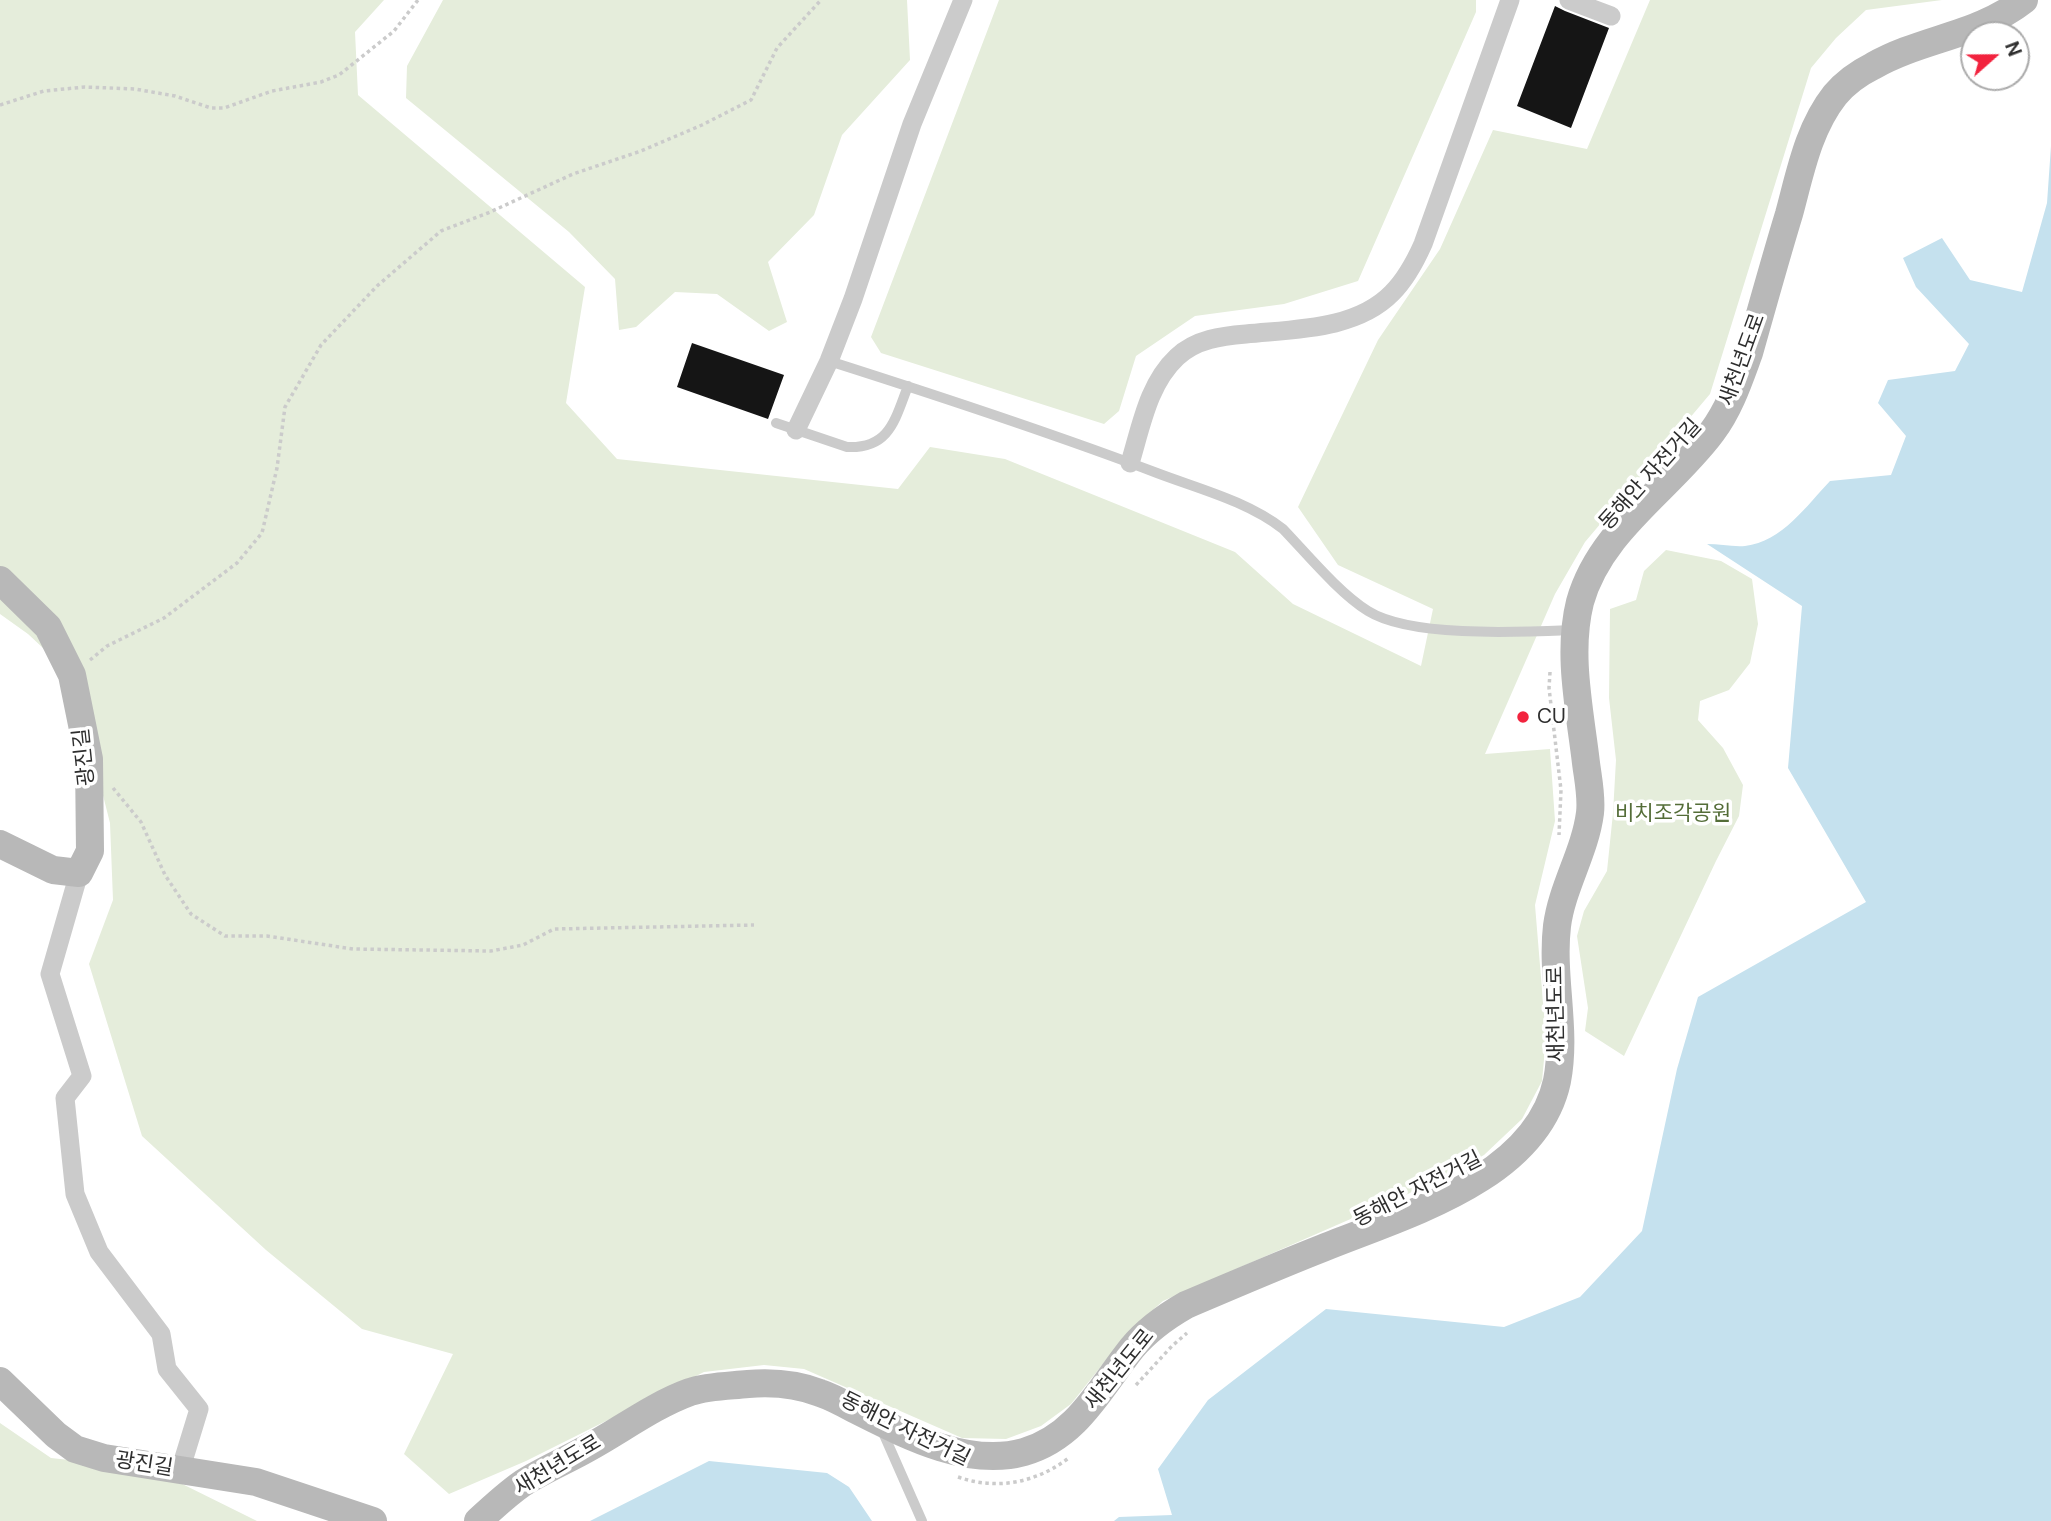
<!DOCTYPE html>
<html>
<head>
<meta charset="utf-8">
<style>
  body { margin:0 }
  #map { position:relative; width:2051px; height:1521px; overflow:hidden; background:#fff; font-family:"DM Sans",sans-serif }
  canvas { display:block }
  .north { position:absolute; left:1960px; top:21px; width:70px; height:70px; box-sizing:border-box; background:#fff; border:2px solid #ababab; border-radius:50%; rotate:69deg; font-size:19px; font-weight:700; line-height:28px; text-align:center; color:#2e2e2e }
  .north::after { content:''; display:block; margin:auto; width:24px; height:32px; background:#f2233e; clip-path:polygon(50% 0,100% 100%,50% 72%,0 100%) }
</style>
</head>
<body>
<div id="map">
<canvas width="2051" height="1521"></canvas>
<div class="north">N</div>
</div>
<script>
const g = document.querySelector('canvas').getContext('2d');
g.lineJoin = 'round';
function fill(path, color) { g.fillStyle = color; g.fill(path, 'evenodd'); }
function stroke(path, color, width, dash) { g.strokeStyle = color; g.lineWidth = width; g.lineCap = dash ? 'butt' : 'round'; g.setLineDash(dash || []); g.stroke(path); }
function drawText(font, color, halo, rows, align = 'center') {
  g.font = font + ' "DM Sans","Noto Sans KR",sans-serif'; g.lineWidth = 7; g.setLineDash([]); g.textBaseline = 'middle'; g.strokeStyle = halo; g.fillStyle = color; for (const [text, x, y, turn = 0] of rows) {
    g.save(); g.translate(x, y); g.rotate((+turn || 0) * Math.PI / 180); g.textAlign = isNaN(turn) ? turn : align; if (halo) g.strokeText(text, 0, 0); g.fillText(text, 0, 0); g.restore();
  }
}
const green = new Path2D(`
  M0,0h384l-29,32 3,63 227,192 -19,116 51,56 281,30 32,-42 75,12 230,93 58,52 128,62 12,-57 -95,-44 -40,-58 80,-167 62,-91 53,-119 94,19 63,-149h292l-76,10 -30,28 -25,30 -101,326 -125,148 -30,52 -70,160 65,-5 5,72 -20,84 11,133 -4,43 -20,38 -38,36 -51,28 -270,118 -33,29 -59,74 -30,22 -35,13 -44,-1 -158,-69 -40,-4 -60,7 -178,89 -77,33 -45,-40 49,-100 -91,-25 -96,-79 -124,-114 -53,-172 24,-64 -3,-77 -37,-147 -45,-42 -28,-20z
  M443,0h464l3,60 -68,75 -28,80 -46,47 19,60 -18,9 -52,-37 -42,-2 -39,35 -17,3 -4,-51 -46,-47 -163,-134 1,-32z
  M999,0h477v12l-118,269 -74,23 -89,12 -59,40 -17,55 -15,13 -223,-71 -10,-16z
  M1666,550l55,11 31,18 6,45 -8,39 -21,27 -29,11 -2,19 25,28 20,37 -4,31 -23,45 -92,195 -39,-25 3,-23 -11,-72 7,-25 23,-40 6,-58 3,-53 -7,-62 1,-89 26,-9 8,-29z
  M0,1423l51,35 101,11 105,52h-257z`);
const water = new Path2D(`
  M2051,146v1375h-937l5,-4 53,-2 -14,-46 50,-69 118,-91 178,18 76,-30 62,-66 35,-162 21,-72 168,-95 -78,-134 14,-162 -95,-62c12,0 26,3 38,2 37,-4 62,-41 85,-65l61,-6 15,-39 -28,-33 10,-23 67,-9 14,-27 -53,-57 -13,-29 39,-20 28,42 52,12 25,-89z
  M709,1461l118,12 22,14 23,34h-282z`);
const building = new Path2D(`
  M1555,6l10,5 44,17 -38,100 -54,-22z
  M692,343l92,32 -16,44 -91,-32z`);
const path = new Path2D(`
  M0,105l44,-14 41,-4 50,2 40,7 36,12h13l48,-17 49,-9 18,-7 55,-44 24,-31
  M90,660l17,-14 57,-28 73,-55 25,-30 15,-65 8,-61 36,-62 56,-59 64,-55 47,-18 85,-39 68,-23 61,-26 49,-25 26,-52 44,-48
  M1550,672l-1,16 12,102 -2,45
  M113,788l28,34 24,53 26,39 34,22h42l86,13 138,2 32,-6 31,-16 200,-4
  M1136,1385l36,-39 15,-13
  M958,1477c40,14 80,5 112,-20`);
const lane = new Path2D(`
  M829,361c110,35 220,71 328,112 42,16 90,28 126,56 24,25 56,64 85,82 43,27 155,21 207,19
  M776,423l71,24c43,2 48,-28 61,-61
  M881,1428l41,93`);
const street = new Path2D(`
  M1569,0l42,16
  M796,430l33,-69 24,-62 59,-175 51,-124
  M1130,463c11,-36 18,-79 47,-106 19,-18 45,-21 69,-23 48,-5 110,-4 146,-41 14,-14 23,-31 31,-49l87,-244
  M79,873l-29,101 32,102 -17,22 10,96 24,58 62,82 6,35 32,40 -19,62`);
const secondary = new Path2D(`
  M0,580l48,47 24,48 17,84 1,92 -11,22 -26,-3 -53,-26
  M0,1381l56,54 19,14 29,9 152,24 117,39
  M478,1521c14,-13 29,-27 45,-38 20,-13 44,-23 65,-35 33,-18 66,-43 102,-56 18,-6 38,-6 58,-8 24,-2 49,0 72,9 12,4 23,10 34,16 50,25 113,59 170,43 53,-15 76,-64 108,-104 15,-18 33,-31 54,-43 45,-19 91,-39 137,-57 81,-33 213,-69 234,-167 10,-51 -6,-104 0,-155 5,-39 28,-74 33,-113 2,-16 -2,-34 -4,-50 -6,-52 -19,-109 -6,-161 20,-72 90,-113 132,-170 18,-24 27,-52 37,-79 13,-46 26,-93 40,-139 11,-40 19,-85 46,-119 10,-12 24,-22 38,-29 49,-28 105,-30 151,-66`);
const markers = [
  [1523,717,7,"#f2233e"]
];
const streetNames = [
  ["새천년도로",1743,360,-70],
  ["동해안 자전거길",1651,475,-48],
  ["광진길",85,757,-96],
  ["새천년도로",1557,1014,-91],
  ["동해안 자전거길",1418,1190,-27],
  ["새천년도로",1120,1370,-51],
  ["동해안 자전거길",905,1430,26],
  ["광진길",144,1465,9],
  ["새천년도로",558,1466,-31]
];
const poiNames = [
  ["CU",1537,717]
];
const parkNames = [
  ["비치조각공원",1673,814]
];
fill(green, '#e5eddb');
fill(water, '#c5e1ee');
fill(building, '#151515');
stroke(path, '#cbcbcb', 3.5, [3.5, 3.5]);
stroke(lane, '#cbcbcb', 10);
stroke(street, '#cbcbcb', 19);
stroke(secondary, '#b8b8b8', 28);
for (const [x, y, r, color] of markers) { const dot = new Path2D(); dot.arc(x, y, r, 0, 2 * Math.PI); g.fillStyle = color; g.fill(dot); stroke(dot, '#fff', 2.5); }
drawText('21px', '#2e2e2e', '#fff', streetNames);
drawText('21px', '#2e2e2e', '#fff', poiNames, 'left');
drawText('21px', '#546d38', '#fff', parkNames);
</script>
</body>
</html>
